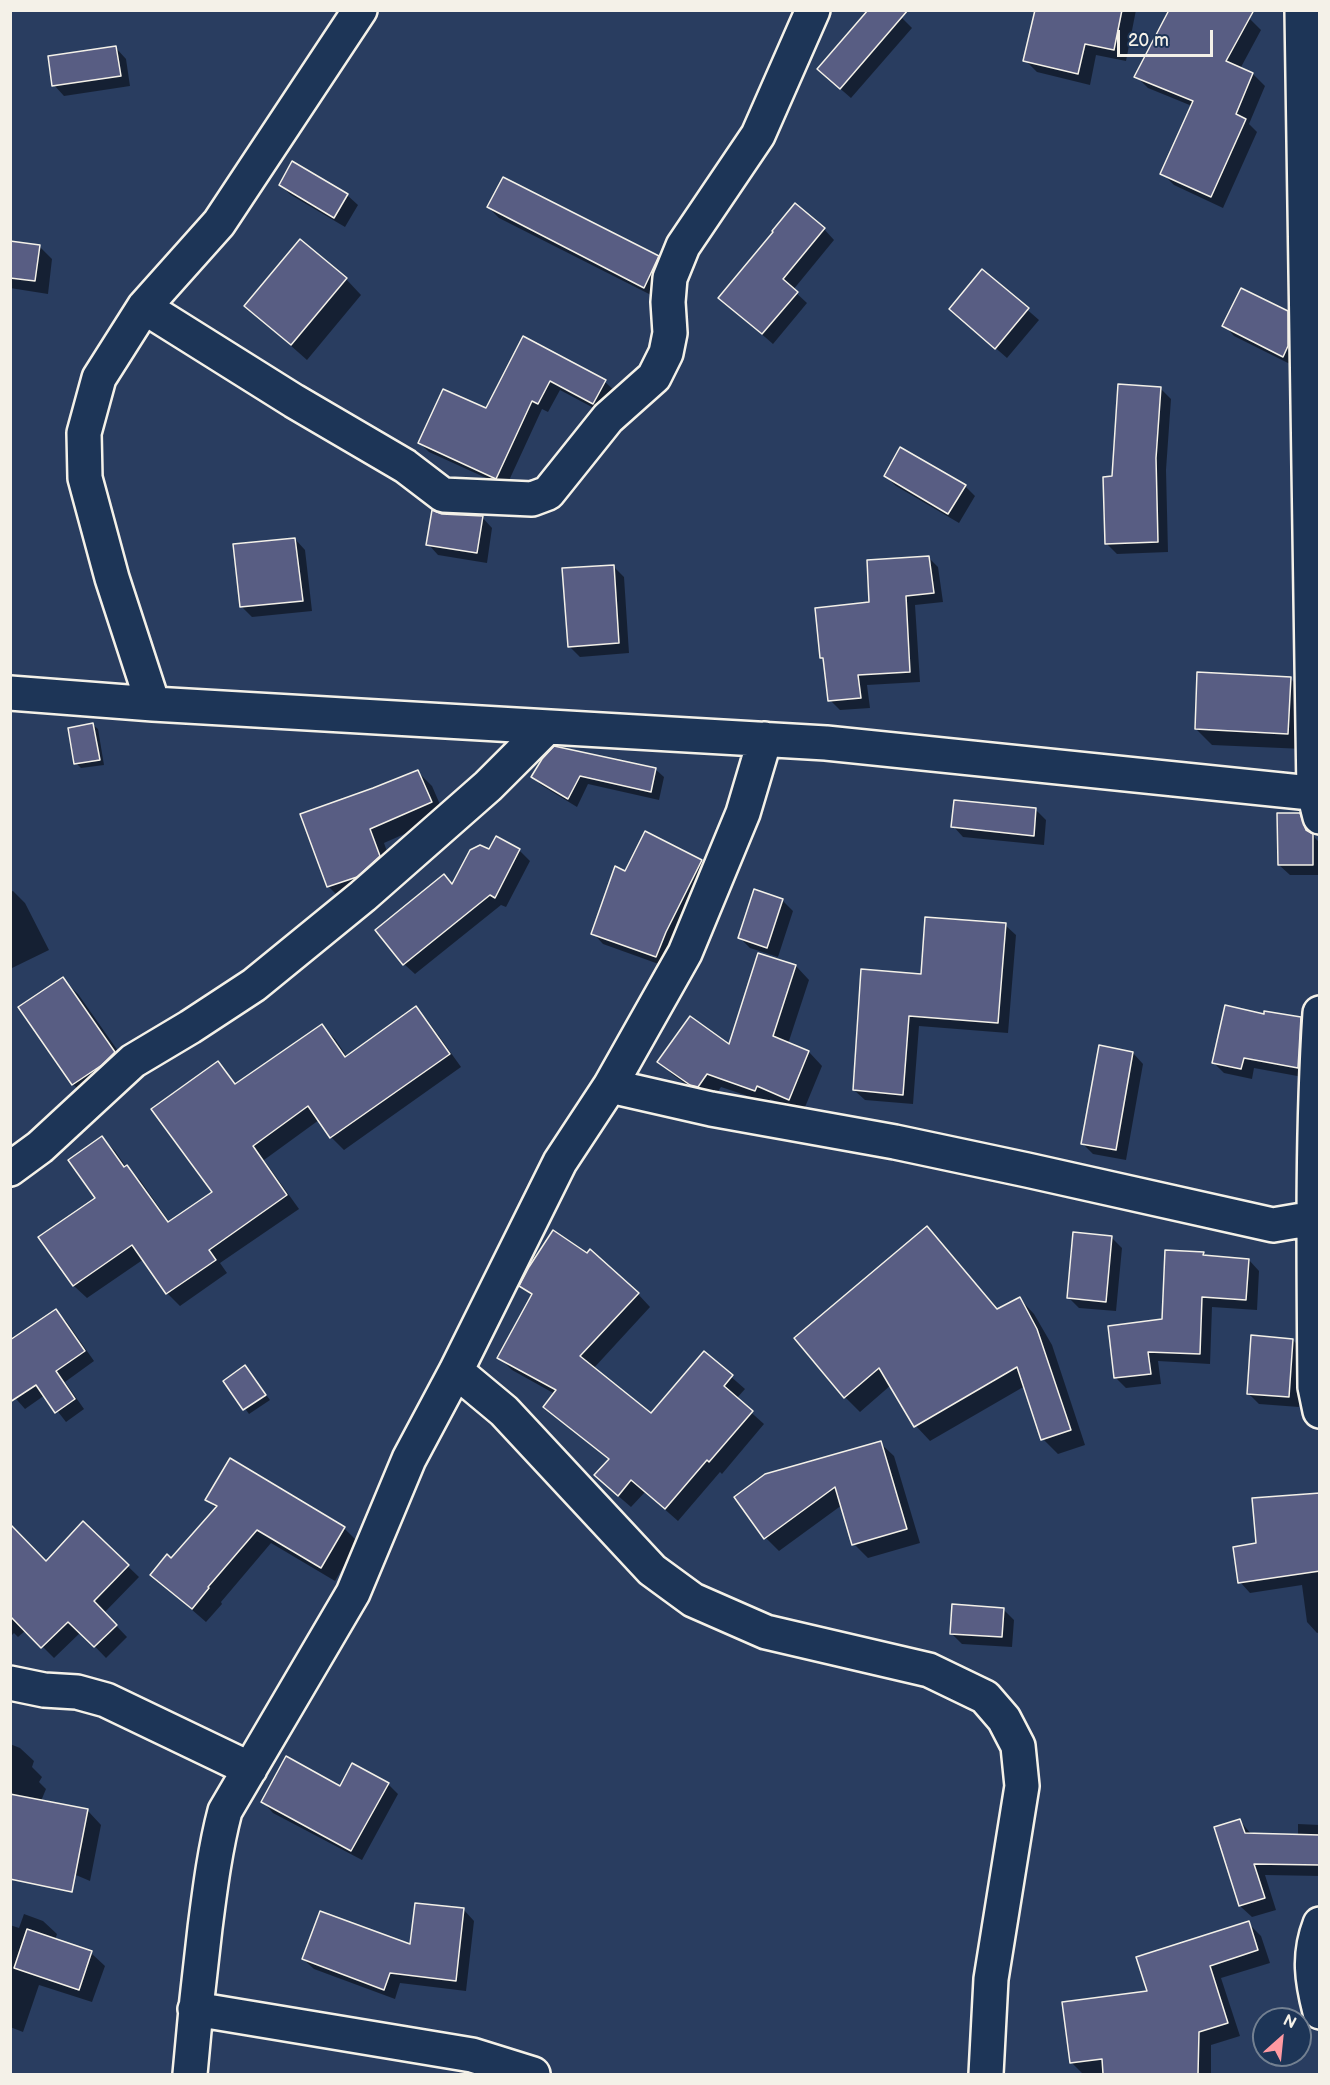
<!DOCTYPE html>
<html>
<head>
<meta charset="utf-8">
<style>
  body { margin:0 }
  #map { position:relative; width:1330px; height:2085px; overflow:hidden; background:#293d60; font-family:"Balsamiq Sans",sans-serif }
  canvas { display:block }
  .frame { position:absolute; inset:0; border:12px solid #f4f1e8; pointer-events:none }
  .north { position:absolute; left:1252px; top:2007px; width:60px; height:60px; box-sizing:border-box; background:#1d3557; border:2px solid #738091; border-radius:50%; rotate:27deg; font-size:16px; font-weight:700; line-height:24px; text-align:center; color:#f4f1e8 }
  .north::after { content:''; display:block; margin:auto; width:21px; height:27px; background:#ff9aa2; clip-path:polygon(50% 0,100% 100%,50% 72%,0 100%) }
  .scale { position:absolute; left:1117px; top:30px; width:96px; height:27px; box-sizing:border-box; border:3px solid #f4f1e8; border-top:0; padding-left:8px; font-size:18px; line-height:21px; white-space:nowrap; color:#f4f1e8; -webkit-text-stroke:4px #1d3557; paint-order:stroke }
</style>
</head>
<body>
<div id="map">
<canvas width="1330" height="2085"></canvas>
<div class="frame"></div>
<div class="north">N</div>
<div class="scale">20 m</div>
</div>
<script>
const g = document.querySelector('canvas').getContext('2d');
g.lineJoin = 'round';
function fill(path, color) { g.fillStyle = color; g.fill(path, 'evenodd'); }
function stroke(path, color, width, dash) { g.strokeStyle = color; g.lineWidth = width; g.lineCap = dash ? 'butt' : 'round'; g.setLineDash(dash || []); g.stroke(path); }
const shadow = new Path2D(`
  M894,10l18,18 -61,70 -22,-19z
  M1036,10h100l-10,51 -30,-6 -6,30 -53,-13 -12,-12z
  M1249,18l12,12 -21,39 13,5 12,12 -16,38 8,8 -34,76 -49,-23 -12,-12 30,-67 -44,-18 -12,-12z
  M116,48l10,11 4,27 -66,10 -10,-11z
  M280,185l67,10 11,10 -13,22 -54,-32z
  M488,207l170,51 10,10 -13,29 -156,-79z
  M824,229l10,11 -41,50 14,13 -34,41 -53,-46z
  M10,242l29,4 13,13 -4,35 -38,-6z
  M983,271l56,49 -32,38 -56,-49z
  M346,279l15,16 -54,65 -61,-54z
  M1287,313l11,11 -4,42 -60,-30 -10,-11z
  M524,338l81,44 10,9 -12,22 -43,-23 -12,22 -6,-3 -36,78 -77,-35 -10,-10 68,-32z
  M1160,388l11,11 -5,71 2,82 -51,2 -11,-11 7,-65z
  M885,476l80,10 10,10 -16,27 -63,-37z
  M482,517l10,11 -5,35 -49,-8 -10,-11z
  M295,539l10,11 7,61 -60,6 -10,-10z
  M928,557l10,10 5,35 -28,3 5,77 -53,3 3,23 -30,2 -10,-10 -5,-39 -3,-3 49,-55z
  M613,566l11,11 5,76 -49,4 -11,-11z
  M1291,679l15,16 -2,54 -92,-4 -16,-16z
  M93,725l5,4 6,36 -23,3 -5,-5z
  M655,769l9,8 -5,23 -71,-16 -11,23 -36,-22 -8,-8z
  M417,771l15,15 13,30 -61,27 10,28 -51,30 -15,-15 -26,-71z
  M1036,810l10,10 -2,25 -81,-8 -10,-11z
  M1299,814l11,11 5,13 5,5v32h-30l-11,-10z
  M496,838l23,12 11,11 -24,46 -5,-2 -86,69 -11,-10 40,-88 10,9 35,-34z
  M701,861l11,11 -45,95 -64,-23 -10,-11 32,-60z
  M13,891l12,12 24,47 -39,19v-77z
  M782,900l11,11 -15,46 -28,-9 -10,-10z
  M1005,925l11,10 -8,98 -89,-7 -6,78 -48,-4 -11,-10 68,-115z
  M796,966l13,14 -21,64 21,8 13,14 -19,46 -33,-13 -1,4 -48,-16 -9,13 -7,-2 -32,-23 -14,-13 70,-16z
  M62,979l16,15 52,74 -41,32 -16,-16z
  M416,1008l12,13 33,46 -117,83 -13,-13 -12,-17 -55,40 35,49 -79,54 7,10 -47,33 -13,-13 -23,-34 -57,39 -13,-12 -33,-49 56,-38 5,-61 13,13 11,16 14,13 30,43 44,-30 4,-130 19,22 85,-59 13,13 12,18z
  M1265,1015l35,4 11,10 -3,49 -54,-10 -2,11 -28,-6 -11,-11z
  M1133,1053l10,11 -17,96 -33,-6 -11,-11z
  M927,1228l72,82 21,-11 14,15 18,31 33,100 -27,9 -15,-15 -18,-53 -95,55 -14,-15 -25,-41 -31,27 -15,-15z
  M1111,1237l11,11 -6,63 -37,-3 -11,-11z
  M1203,1253l3,3 43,4 10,11 -2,39 -45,-3 -2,57 -52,-3 3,23 -35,4 -10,-10 48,-57z
  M521,1285l117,9 12,13 -57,62 58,46 53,-62 41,36 -9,10 28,25 -42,50 -2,-2 -42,49 -33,-29 -14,15 -22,-19 1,-28 -52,-41 -13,-13 10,-12 -43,-24 -13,-13 33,-61z
  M56,1311l10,10 28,40 -29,21 19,27 -18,13 -21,-27 -20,14 -15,-17z
  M1293,1340l10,11 -4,56 -40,-3 -11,-11z
  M245,1367l25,33 -21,14 -24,-33z
  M880,1443l14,13 26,87 -52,15 -14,-14 -12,-39 -63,46 -13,-13z
  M1320,1494v138l-3,1 -10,-11 -5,-37 -52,8 -10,-11 17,-38z
  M207,1499l137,29 14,14 -23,39 -64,-38 -50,59 1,2 -16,18 -54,-47 19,-15 46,-51z
  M83,1523l56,54 -35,36 23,24 -21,21 -25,-26 -27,26 -28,-28 -8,7 -4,-4 -4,4v-111l36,36z
  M1003,1609l11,11 -2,27 -50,-3 -11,-11z
  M10,1744l10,4 14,13 -2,6 10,10 -3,5 7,7 -5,12 47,10 13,14 -11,56 -80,-34z
  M388,1784l10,10 -36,66 -89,-47 -10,-11 78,-14z
  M1240,1821l12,14 46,1v-12l22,1v51l-55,-1 11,35 -24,7 -12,-11z
  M464,1910l10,11 -8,70 -66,-8 -5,16 -81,-30 -11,-10 108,-13z
  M24,1914l19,7 14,13 -2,6 36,13 14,13 -13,36 -53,-17 -16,47 -13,-5v-102l9,3z
  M1248,1923l13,13 9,27 -49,15 19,58 -29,9v29h-107v-1l-21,1 -12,-12 78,-70z`);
const building = new Path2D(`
  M868,10h40l-68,79 -23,-20z
  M1035,10h87l-8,40 -29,-6 -7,30 -55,-13z
  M1169,10h85l-28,51 27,12 -17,41 10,5 -35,78 -51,-23 33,-73 -59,-24z
  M116,46l5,30 -69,10 -4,-30z
  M292,161l56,33 -14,24 -55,-33z
  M503,177l156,79 -15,32 -157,-81z
  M795,203l30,25 -42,51 15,13 -36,42 -44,-36 55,-66 -1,-1z
  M300,239l47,39 -56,67 -47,-39z
  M10,241l30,4 -5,36 -25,-3z
  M982,269l47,39 -34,41 -46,-40z
  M1241,288l47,23v35l-5,11 -61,-31z
  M523,336l83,44 -13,24 -43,-23 -12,23 -6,-3 -36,78 -78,-36 25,-54 43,19z
  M1118,384l43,3 -5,71 2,84 -53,2 -2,-67 9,-1z
  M900,447l66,38 -18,29 -64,-38z
  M432,510l10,4 41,2 -6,37 -51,-8z
  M295,538l8,63 -63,6 -7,-63z
  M929,556l5,37 -28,3 4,76 -52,3 3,23 -33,3 -5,-43h-3l-5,-50 54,-6 -2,-42z
  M614,565l5,78 -51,4 -6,-79z
  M1197,672l94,5 -3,57 -93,-5z
  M93,723l7,37 -26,4 -6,-36z
  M554,746l102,22 -5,24 -71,-16 -12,23 -37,-22 11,-18z
  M418,770l14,32 -62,27 10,27 -23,21 -30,10 -27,-73 73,-26z
  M954,800l82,8 -2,28 -83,-9z
  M1277,813h23l6,17 7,4v31h-35z
  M645,831l57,29 -36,72 -10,25 -65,-23 24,-68 10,5z
  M496,836l24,13 -25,49 -5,-3 -87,70 -28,-35 69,-56 8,10 18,-34 10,-5 9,4z
  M754,889l29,10 -16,49 -29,-10z
  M925,917l81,6 -8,100 -89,-7 -6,79 -50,-5 8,-121 60,5z
  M758,953l38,12 -23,71 36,15 -20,49 -32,-14 -2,5 -48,-17 -9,13 -8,-2 -33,-23 33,-46 39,28z
  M63,977l52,75 -13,13 -30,20 -54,-78z
  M1225,1005l39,9v-3l37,6 -3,51 -54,-10 -3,11 -29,-6z
  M416,1006l34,48 -120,84 -22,-32 -55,40 34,49 -78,55 7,10 -50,34 -34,-49 -59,41 -35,-49 57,-39 -27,-38 34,-24 22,31 3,-2 41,57 44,-30 -61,-83 67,-48 17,23 87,-60 23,33z
  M1099,1045l34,7 -17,98 -35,-6z
  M927,1226l70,83 23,-12 17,32 34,101 -30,10 -24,-73 -103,60 -35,-59 -35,30 -50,-60z
  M553,1230l34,23 3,-4 49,44 -59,63 71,57 53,-62 29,24 -9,11 29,25 -44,51 -2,-2 -42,49 -34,-29 -13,16 -24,-21 15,-16 -66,-52 13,-17 -59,-32 35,-64 -13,-8 10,-19z
  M1073,1232l39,4 -6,66 -39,-4z
  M1165,1250l39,2 -1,3 46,4 -3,41 -44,-3 -2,57 -52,-2 3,22 -37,4 -6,-52 54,-7z
  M56,1309l29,42 -29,20 19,28 -20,14 -19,-28 -26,17v-62z
  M1251,1335l42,4 -4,58 -42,-3z
  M245,1365l21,30 -23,15 -20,-29z
  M881,1441l26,88 -55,16 -17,-58 -71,52 -30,-42 31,-23z
  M230,1458l115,69 -24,41 -64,-38 -49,57 1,1 -17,21 -42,-34 17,-21 4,4 46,-52 -12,-6z
  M1320,1493v78l-82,12 -5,-36 23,-4 -4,-45z
  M83,1521l46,44 -35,36 23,24 -23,22 -26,-25 -27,26 -31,-32v-92l36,37z
  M952,1604l52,4 -2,29 -52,-3z
  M286,1756l54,30 12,-23 37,20 -38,68 -90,-49z
  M10,1794l78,15 -16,83 -62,-13z
  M1240,1819l5,14 75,2v30l-66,-1 11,34 -26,8 -25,-79z
  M415,1903l49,5 -8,73 -66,-8 -6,17 -82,-31 18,-48 90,33z
  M1249,1921l9,29 -48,16 18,57 -29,9 -1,42h-95l-1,-15 -32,4 -8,-61 85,-11 -11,-34z
  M27,1929l65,22 -13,39 -65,-22z`);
const minor = new Path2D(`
  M1302,10l12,783 6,24
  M144,307l150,94 111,65 38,29 89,4 16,-6 60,-75 46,-41 12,-24 4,-20 -2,-31 2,-24 13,-32 75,-111 55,-125
  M10,693l143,11 673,39 494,51
  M153,704l-41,-126 -27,-100 -1,-45 15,-55 45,-71 75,-84 141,-213
  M1320,1013c-8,124 -6,249 -5,374l5,24
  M610,1086l101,23 184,33 132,28 246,55 47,-8
  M10,1169l30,-22 93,-86 57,-34 64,-42 109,-89 125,-110 59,-59
  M456,1371l48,40 148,159 41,30 73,32 163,38 56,27 19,22 14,27 4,40 -31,193 -5,95
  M10,1683l34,7 33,2 29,8 144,69
  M1320,1924c-12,31 -8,57 0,88
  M195,2009l277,46 61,19
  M190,2074c4,-48 9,-97 15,-146 5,-39 10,-79 20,-117l128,-218 56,-134 47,-88 104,-209 50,-76 75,-133 58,-140 22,-74`);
fill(shadow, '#0007');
fill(building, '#585d83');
stroke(building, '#f4f1e8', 1.5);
stroke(minor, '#f4f1e8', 38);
stroke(minor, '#1d3557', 33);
</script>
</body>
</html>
